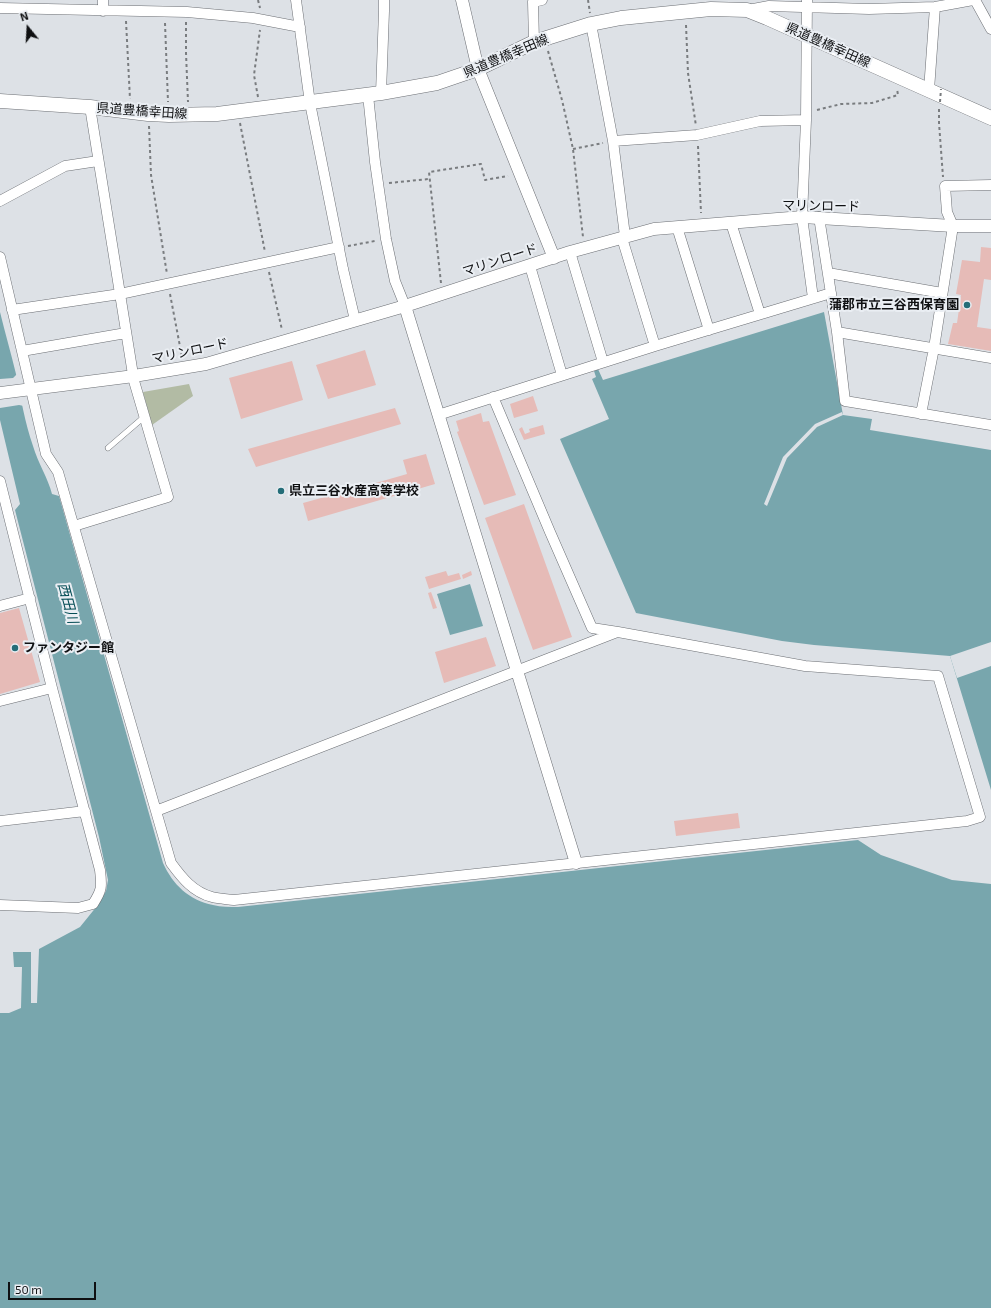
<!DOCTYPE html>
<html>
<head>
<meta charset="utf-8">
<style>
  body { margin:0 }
  #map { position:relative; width:991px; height:1308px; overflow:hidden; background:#dde1e6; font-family:"Exo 2",sans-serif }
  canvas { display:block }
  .north { position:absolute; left:8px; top:8px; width:40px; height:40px; -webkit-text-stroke:3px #eaeef3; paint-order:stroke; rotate:342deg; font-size:11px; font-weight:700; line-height:16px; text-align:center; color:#0f1012 }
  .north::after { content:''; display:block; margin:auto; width:14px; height:18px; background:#0f1012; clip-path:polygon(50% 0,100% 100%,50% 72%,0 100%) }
  .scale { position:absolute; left:8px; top:1282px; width:88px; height:18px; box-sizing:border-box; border:2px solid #0f1012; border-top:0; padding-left:5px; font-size:12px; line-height:14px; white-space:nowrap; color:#0f1012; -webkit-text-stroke:3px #eaeef3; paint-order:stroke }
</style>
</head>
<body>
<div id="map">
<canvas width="991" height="1308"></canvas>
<div class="north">N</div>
<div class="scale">50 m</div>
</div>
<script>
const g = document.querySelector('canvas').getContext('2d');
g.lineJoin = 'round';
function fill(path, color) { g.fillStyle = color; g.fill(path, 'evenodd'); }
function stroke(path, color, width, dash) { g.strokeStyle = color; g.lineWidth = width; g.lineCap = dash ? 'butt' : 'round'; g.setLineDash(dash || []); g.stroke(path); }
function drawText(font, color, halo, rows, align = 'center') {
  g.font = font + ' "Exo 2","Noto Sans JP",sans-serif'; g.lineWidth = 4; g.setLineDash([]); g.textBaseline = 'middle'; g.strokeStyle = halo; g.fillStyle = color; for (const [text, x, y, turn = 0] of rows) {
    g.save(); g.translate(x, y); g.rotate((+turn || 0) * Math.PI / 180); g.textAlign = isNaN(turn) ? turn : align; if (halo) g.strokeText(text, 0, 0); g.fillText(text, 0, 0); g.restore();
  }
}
const green = new Path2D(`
  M189,384l4,12 -41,29 -9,-33z`);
const water = new Path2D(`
  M0,312c5,21 11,41 16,62 5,25 9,49 17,72 5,17 15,32 19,48l7,2 104,367c10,22 26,37 50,42 8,2 17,2 25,2l620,-67 23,15 71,25 39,4v424h-991v-295h9l12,-5 1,-41h-8l-1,-15h18v51h6l2,-54 41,-22 17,-21 9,-15 2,-11 -9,-43 -84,-327 5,-6 -20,-84z
  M824,312l19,103 29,4 -2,11 121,20v340l-41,-134 -136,-11 -32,-4 -146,-28 -76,-174 49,-20 -17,-40 4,-2 -2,-6 4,-2 5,11z
  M470,584l13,42 -33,9 -13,-41z`);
const pier = new Path2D(`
  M18,373l6,33 -5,-1 -19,3v-29l13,-1z
  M842,412l1,3 -26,12 -30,31 -20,48 -3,-2 19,-47 32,-33z
  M991,642v24l-34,12 -7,-22z`);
const building = new Path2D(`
  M981,247l10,1v32l-7,-1 -7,48 14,2v22l-43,-7 5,-21h4l4,-28 -5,-1 6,-34 18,2z
  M365,350l11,35 -48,14 -12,-34z
  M292,361l11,39 -62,19 -12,-41z
  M533,396l5,15 -24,7 -4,-14z
  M395,408l6,16 -145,43 -8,-18z
  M481,413l2,9 6,-1 27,74 -32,10 -27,-73 2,-1 -3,-10z
  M543,425l2,9 -21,6 -5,-11 3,-2 3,7 5,-2 -1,-3z
  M426,454l9,30 -127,37 -5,-18 29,-8 -3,-10 9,-3 3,11 66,-19 -4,-14z
  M524,504l48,133 -39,13 -48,-132z
  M446,571l2,5 11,-3 2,6 -32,10 -4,-12z
  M471,571l1,4 -9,4 -1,-4z
  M431,592l6,16 -4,1 -5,-16z
  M19,608l21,74 -40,12v-81z
  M486,637l10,29 -52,17 -9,-31z
  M738,813l2,15 -64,8 -2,-15z`);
const path = new Path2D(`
  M258,0l2,8
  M588,0l2,13
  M126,21l4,78
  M186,22v31l2,49
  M165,23l3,79
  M686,25l2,48 8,53
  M548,51l14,49 11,49 10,88
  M258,97l-4,-22 6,-45
  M939,109v14l4,54
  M817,110l24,-6 31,-1 26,-8 -1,-6
  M240,123l25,129
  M149,126l2,49 16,99
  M698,146l3,67
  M573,149l30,-6
  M389,183l40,-4
  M348,246l27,-5
  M269,272l13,58
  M441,283l-12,-111 52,-8 4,16 23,-4
  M170,294l12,63`);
const service = new Path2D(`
  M108,448l36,-31`);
const minor = new Path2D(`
  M103,0v11
  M296,0l14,103 33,166 12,51
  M807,0l-1,120 -4,97 11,81
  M975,0l16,29
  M0,8l187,4 66,6 47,9
  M748,10l21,-4 100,3 66,-2 38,-7
  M591,24l22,117 12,95
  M534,42l-1,-40 9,-2
  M929,90l6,-83
  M381,93l3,-82v-11
  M368,95l7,67 11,77 9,42 10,25
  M613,141l84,-6 63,-14 46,-1
  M0,201l65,-35 33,-5
  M819,217l18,115 8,69 146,24
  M731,223l29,91
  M677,227l32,103
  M622,238l33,108
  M570,252l33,110
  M0,257l46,197 12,18 113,391c11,15 22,29 41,34 7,2 15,2 22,3l733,-79 13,-4 -42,-141 -133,-10 -187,-34 -26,-4 -42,-96 -57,-135
  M530,266l32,109
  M828,273l114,20
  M12,310l108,-16 219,-47
  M837,332l154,26
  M22,351l104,-18
  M921,414l13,-66 19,-122 -6,-14 -2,-26 46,-1
  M438,415l217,-69 176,-53
  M0,481l52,207 48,182c2,17 2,20 -7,34l-15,4 -78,-3
  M74,526l94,-29 -34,-116 -44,-274
  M0,606l30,-8
  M0,701l52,-13
  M156,811l461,-179
  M0,821l85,-10`);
const tertiary = new Path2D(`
  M462,0l16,69 76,189
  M405,306l171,557
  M0,393l134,-17 72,-12 199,-58 165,-54 84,-23 148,-12 151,9h38`);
const secondary = new Path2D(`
  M0,101l90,6 58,7 21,1 48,-1 164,-21 56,-10 41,-14 56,-27 57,-18 30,-6 90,-9 36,1 20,8 224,100`);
const pathBridge = new Path2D(`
  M940,102l1,-13`);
const markers = [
  [967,305,4,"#246d78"],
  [281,491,4,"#246d78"],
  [15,648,4,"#246d78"]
];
const streetNames = [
  ["県道豊橋幸田線",828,45,24],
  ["県道豊橋幸田線",506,56,-23],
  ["県道豊橋幸田線",142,111,4],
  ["マリンロード",821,206,1],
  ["マリンロード",500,260,-18],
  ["マリンロード",190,351,-12]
];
const poiNames = [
  ["蒲郡市立三谷西保育園",959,305,"right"],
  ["県立三谷水産高等学校",289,491],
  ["ファンタジー館",23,648]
];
const waterNames = [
  ["西田川",68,603,75]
];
fill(green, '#b2bba4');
fill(water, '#78a6ad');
fill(pier, '#dde1e6');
fill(building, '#e6bbb7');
stroke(service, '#6c6f74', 6);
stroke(minor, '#6c6f74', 11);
stroke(tertiary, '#6c6f74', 13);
stroke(secondary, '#6c6f74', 15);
stroke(path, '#797c7f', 2, [3, 3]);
stroke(service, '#fff', 5);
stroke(minor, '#fff', 10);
stroke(tertiary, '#fff', 12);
stroke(secondary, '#fff', 14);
stroke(pathBridge, '#797c7f', 2, [3, 3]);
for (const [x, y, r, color] of markers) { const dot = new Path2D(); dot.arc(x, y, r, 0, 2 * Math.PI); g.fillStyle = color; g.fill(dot); stroke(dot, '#eaeef3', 1.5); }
drawText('13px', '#0f1012', '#eaeef3', streetNames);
drawText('bold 13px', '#0f1012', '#eaeef3', poiNames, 'left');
drawText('italic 14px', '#054d55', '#eaeef3', waterNames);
</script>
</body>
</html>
